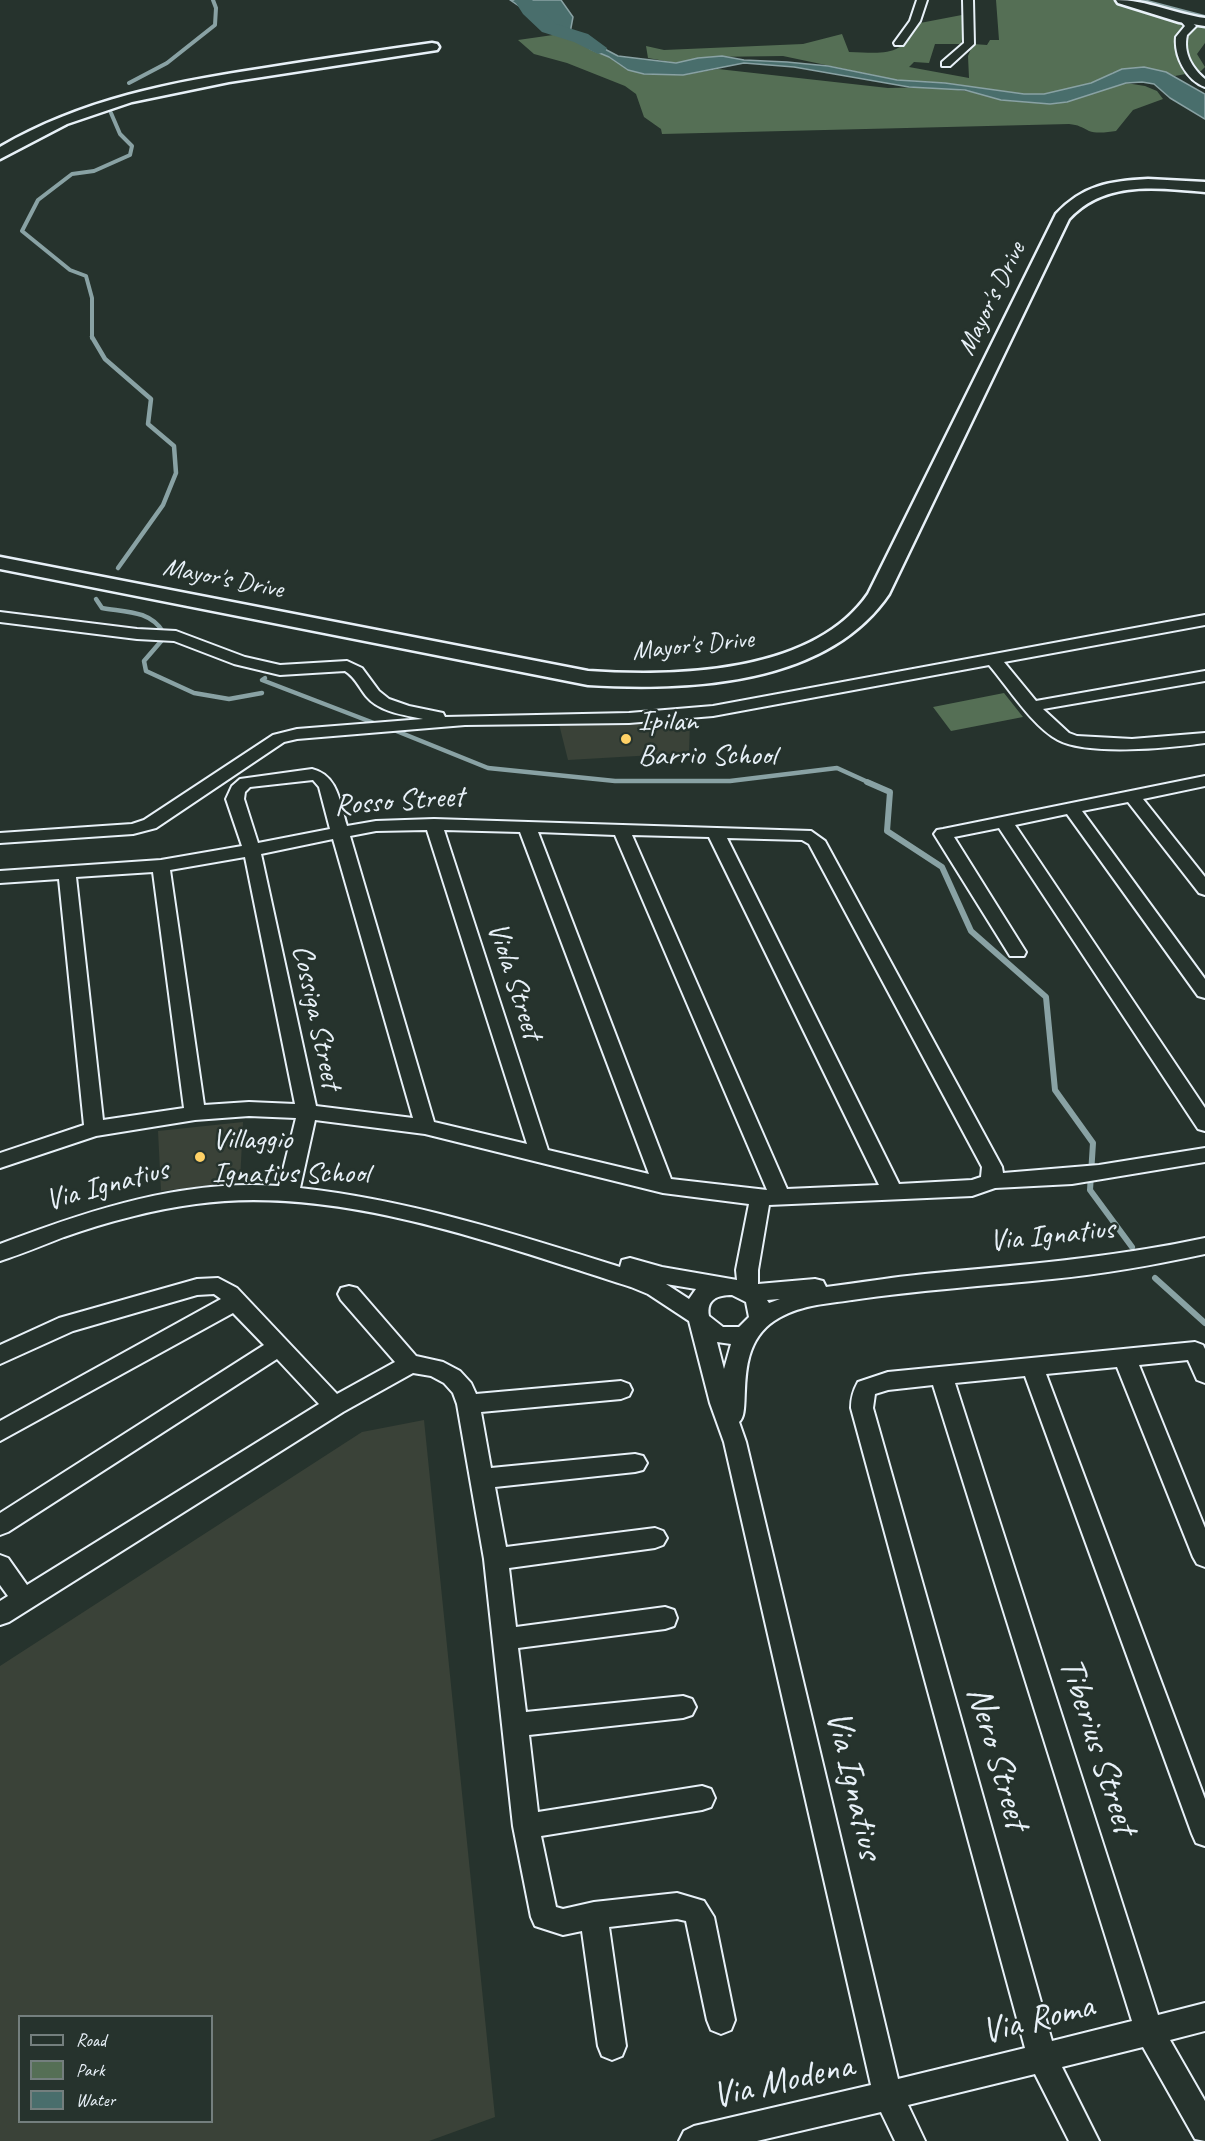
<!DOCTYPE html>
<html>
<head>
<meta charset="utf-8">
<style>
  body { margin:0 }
  #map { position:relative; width:1205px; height:2141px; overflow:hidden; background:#26332d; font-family:Caveat,sans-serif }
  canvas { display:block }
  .legend { position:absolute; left:18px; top:2015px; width:195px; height:108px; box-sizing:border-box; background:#26332d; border:2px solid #747f7e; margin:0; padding:8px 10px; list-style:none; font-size:18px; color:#e8f1f8 }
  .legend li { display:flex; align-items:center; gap:12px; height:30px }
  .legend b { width:30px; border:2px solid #747f7e }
</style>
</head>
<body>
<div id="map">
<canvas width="1205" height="2141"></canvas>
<ul class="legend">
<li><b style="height:8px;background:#26332d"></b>Road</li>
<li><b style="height:16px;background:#556f55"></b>Park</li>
<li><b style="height:16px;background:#496e6c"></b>Water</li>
</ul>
</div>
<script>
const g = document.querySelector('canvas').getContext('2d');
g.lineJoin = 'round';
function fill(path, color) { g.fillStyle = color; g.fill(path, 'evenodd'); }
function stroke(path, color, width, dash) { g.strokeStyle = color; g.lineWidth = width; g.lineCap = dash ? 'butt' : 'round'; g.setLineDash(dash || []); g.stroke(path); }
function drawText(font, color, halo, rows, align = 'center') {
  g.font = font + ' Caveat,sans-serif'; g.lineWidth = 5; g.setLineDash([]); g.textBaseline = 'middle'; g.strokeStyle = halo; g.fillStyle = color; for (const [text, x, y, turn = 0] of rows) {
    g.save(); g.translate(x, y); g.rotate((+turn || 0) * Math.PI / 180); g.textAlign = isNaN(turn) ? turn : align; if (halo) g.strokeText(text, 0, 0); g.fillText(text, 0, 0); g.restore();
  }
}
const built = new Path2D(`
  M619,720l71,2 -1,31 -121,7 -9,-36z
  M243,1122l-3,60 -79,9 -3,-60z
  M424,1420l71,697 -66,24h-429v-475l362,-234zM20,2016h192v106h-192z`);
const green = new Path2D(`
  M996,0h119l90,24v19l-8,11 8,13 -4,4 -26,5 -9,-4h-53l-7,6 -15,5 -47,11h-20l-79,-11 -48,-3 -114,-24 -74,1 -33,6 -28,-5 -2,-12 18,4 139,-6 39,-10 7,18c35,1 52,6 71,-29l47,-9 -6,30h-26l-6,19 -15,-1 -5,5 60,11 -1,-22 5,-12 14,1 3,-5h9z
  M560,34l19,5 11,10 19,8 19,13 16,4 39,1 35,-6 170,19 49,-1 42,6 22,7 49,4 17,-2 59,-19 19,3 12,5 6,8 -30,11 -17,21c-8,1 -19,3 -27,0 -8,-4 -10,-6 -20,-7l-407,10 -1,-5 -17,-12 -8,-23 -11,-8 -58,-23 -33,-9 -16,-14z
  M1004,693l19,24 -72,14 -18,-24z`);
const water = new Path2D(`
  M510,0h51l12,17 -3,16 8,2 40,21 58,7 22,-5 24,-2 22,4 43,2 41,4 69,14 48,3 79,11h20l47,-11 31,-14 22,-2 22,5 39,22v25l-35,-21 -16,-14 -12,-2 -16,1 -59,19 -17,2 -49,-4 -36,-10 -56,-3 -115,-20 -50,-4 -61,12 -39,-1 -16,-4 -19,-13 -19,-8 -11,-10 -19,-5z`);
const streamFar2 = new Path2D(`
  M1140,0l65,17
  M129,83l38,-20 48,-38 1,-17 -3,-8
  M92,338v-40l-6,-22 -16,-6 -48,-39 16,-31 34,-26 22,-3 36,-16 2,-9 -12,-12 -9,-21`);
const streamFar1 = new Path2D(`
  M92,337l13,22 46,40 -3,25 26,22 2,27 -13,32 -45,63
  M96,599l6,9c22,4 48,2 61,24
  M163,639l-19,22 2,10 48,22 35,6 33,-6
  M265,678l-3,2 117,45
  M389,728l99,40 127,13h115l107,-13 33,15`);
const stream = new Path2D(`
  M867,782l23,10 -3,39 55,36 29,64 75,66 9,93 38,53 -3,47 42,57
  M1155,1278l50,45`);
const river = new Path2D(`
  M514,0h18l24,24 32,10 19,14 -2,4 -7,2 -24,-12 -32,-10 -19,-18z`);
const street = new Path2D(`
  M917,0h10l-7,21 -17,24h-8l-1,-2 16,-22z
  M963,0h10l1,44 -24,22h-8v-4l22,-19z
  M1184,16l12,10 -9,9c-4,18 5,33 18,44v8c-19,-7 -31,-31 -29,-50l9,-11 -6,-7z
  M0,612l137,17 39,2 69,26 35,8 67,-4 15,7 17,23 10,8 20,7 34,7 2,4 184,-4 84,-7 492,-91v10l-201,37 32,39 169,-30v10l-162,28 26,24 8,3 55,3 73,-6v10c-35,5 -117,13 -147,-3 -26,-14 -50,-53 -69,-75l-276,51 -84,7 -164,2 -168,14 -13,3 -128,86 -23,6 -133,9v-10l132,-9 12,-4 129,-85 24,-6 126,-10c-19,-4 -44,-7 -57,-23 -7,-9 -11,-19 -21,-25l-65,4 -46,-11 -60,-23 -37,-2 -137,-17z
  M312,769c26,6 28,34 35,57l29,-5 58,-2 377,12 14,10 177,326 1,6 96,-8 106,-17v14l-133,22 -77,4 -23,8 -203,9 -11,65v14l57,-5 8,2 3,6c33,-4 66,-10 99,-13 94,-9 187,-16 280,-36v16c-51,11 -101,20 -153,25 -67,7 -133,11 -200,21 -27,4 -54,5 -78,21 -43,29 -21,92 -35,101l7,20 152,637 127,-31 -174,-640c0,-10 2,-17 7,-26l30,-10 307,-30 8,3 2,4v34l-8,-3 -9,-20 -49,5 66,163v39l-8,-3 -4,-7 -76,-190 -71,7 159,425v47l-9,-3 -4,-9 -167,-458 -70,7 203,632 47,-12v28l-35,9 35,61v40l-10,-2 -52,-92 -81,20 37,74h-30l-34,-67 -127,31 17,36h-30l-14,-29 -124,29h-78l5,-10 10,-5 177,-41 -147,-643 -14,-39 -21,-82 -41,-27 -17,-7c-133,-42 -294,-103 -435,-83 -45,6 -89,18 -132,33 -21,8 -42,17 -64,24v-17c89,-34 183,-65 279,-58l17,-68 -47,-2 -54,4 -99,16 -96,32v-15l84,-28 -25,-246 -59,4v-12l161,-11 81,-14 -16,-47 6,-13 8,-7zM313,780l6,7 11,42 -72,14 -14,-44 1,-7 5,-5zM427,830l100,314 -93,-22 -84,-286 26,-5zM444,830l76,2 129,342 -101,-24zM538,832l77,3 152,355 -96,-11zM632,835l77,2 170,348 -92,4zM727,838l75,2 7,4 173,323 -1,10 -9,3 -73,4zM333,839l80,279 -97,-12 -55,-252zM245,857l50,247 -46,-2 -45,3 -34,-235zM153,872l31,236 -81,12 -27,-243zM315,1120l110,14 238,59 86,11 -13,66 1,10 -75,-13 -32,-9 -8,2 -2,7c-105,-33 -210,-67 -320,-79zM666,1284l30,5 -7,10zM732,1295l14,7 3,15 -10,10h-16l-14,-11c-3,-17 9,-21 23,-21zM780,1299l-11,4 -2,-3zM717,1342l14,2 -7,25zM933,1385l199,636 -80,20 -179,-633 2,-14 13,-4z
  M1205,776v10l-62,13 62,78v18l-6,-2 -71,-91 -46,9 123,168v19l-7,-2 -131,-182 -52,11 190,283v23l-7,-2 -199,-301 -45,9 72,115 -2,4h-14l-76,-122 3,-4 6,-1z
  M218,1278l19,10 100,106 58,-32 -54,-62 -3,-6 3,-6 8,-2 8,2 59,68 27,6 17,9 11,12 5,11 145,-13 8,3 3,6 -3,6 -8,3 -140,13 10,56 144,-14 8,2 4,7 -4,7 -8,2 -140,15 11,60 149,-19 8,3 4,7 -4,7 -8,3 -146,20 7,59 149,-20 9,3 3,8 -3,8 -9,3 -147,19 8,64 157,-16 9,3 4,8 -4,8 -9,3 -154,17 9,77 164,-26 9,3 4,9 -4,9 -9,3 -161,26 15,71 7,2 31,-7 83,-9 27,8 10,16 21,103 -4,10 -10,4 -10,-4 -4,-10 -21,-99 -9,-2 -68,8 17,119 -4,10 -10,4 -10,-4 -4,-10 -16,-115 -19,4 -28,-9 -4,-9 -18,-91 -29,-267 -27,-155 -4,-11 -9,-10 -13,-7 -18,-3 -70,39 -334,210 -9,3v-24l8,-5 -8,-11v-30l8,3 19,27 292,-181 -42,-45 -269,173 -8,3v-22l264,-168 -31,-32 -233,128v-20l221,-122 -7,-5 -17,1 -124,36 -73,33v-19l59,-27 138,-39z`);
const secondary = new Path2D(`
  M1116,0c31,0 59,14 89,18v8l-26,-4 -61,-19z
  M432,43l5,1 2,3 -2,3 -208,32 -97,20 -65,22 -67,35v-12c82,-48 172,-65 265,-79 55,-9 111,-17 167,-25z
  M1148,179l57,3v10c-48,-4 -100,-12 -136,27l-180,375c-62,92 -202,97 -301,91l-588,-116v-12l588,114c87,6 225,3 280,-77l188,-380c27,-29 54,-33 92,-35z`);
const markers = [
  [626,739,6,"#ffd166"],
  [200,1157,6,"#ffd166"]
];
const farStreetnames = [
  ["Mayor's Drive",992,299,-64],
  ["Mayor's Drive",223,579,11],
  ["Mayor's Drive",693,646,-6]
];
const poiNames = [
  ["Ipilan",638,722],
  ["Barrio School",638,756],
  ["Villaggio",212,1140],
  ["Ignatius School",212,1174]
];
const streetNames = [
  ["Rosso Street",399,802,-4],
  ["Viola Street",514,981,72],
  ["Cossiga Street",316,1017,78],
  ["Via Ignatius",107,1186,-15],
  ["Via Ignatius",1052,1236,-6]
];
const nearStreetnames = [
  ["Tiberius Street",1097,1746,72],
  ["Nero Street",997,1758,74],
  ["Via Ignatius",853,1785,77],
  ["Via Roma",1038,2020,-14],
  ["Via Modena",783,2082,-13]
];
fill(built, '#3a4238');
fill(green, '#556f55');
fill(water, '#496e6c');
stroke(water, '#89a2a4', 1.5);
stroke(streamFar2, '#89a2a4', 4);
stroke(streamFar1, '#89a2a4', 4.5);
stroke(stream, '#89a2a4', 6);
fill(river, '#496e6c');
stroke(street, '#e8f1f8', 4);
stroke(secondary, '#e8f1f8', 5);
fill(street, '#26332d');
fill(secondary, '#26332d');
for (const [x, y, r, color] of markers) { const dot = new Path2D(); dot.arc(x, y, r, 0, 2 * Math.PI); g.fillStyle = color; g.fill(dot); stroke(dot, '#26332d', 2); }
drawText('26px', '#e8f1f8', '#26332d', farStreetnames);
drawText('30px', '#e8f1f8', '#26332d', poiNames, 'left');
drawText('30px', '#e8f1f8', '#26332d', streetNames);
drawText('36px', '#e8f1f8', '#26332d', nearStreetnames);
</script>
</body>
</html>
